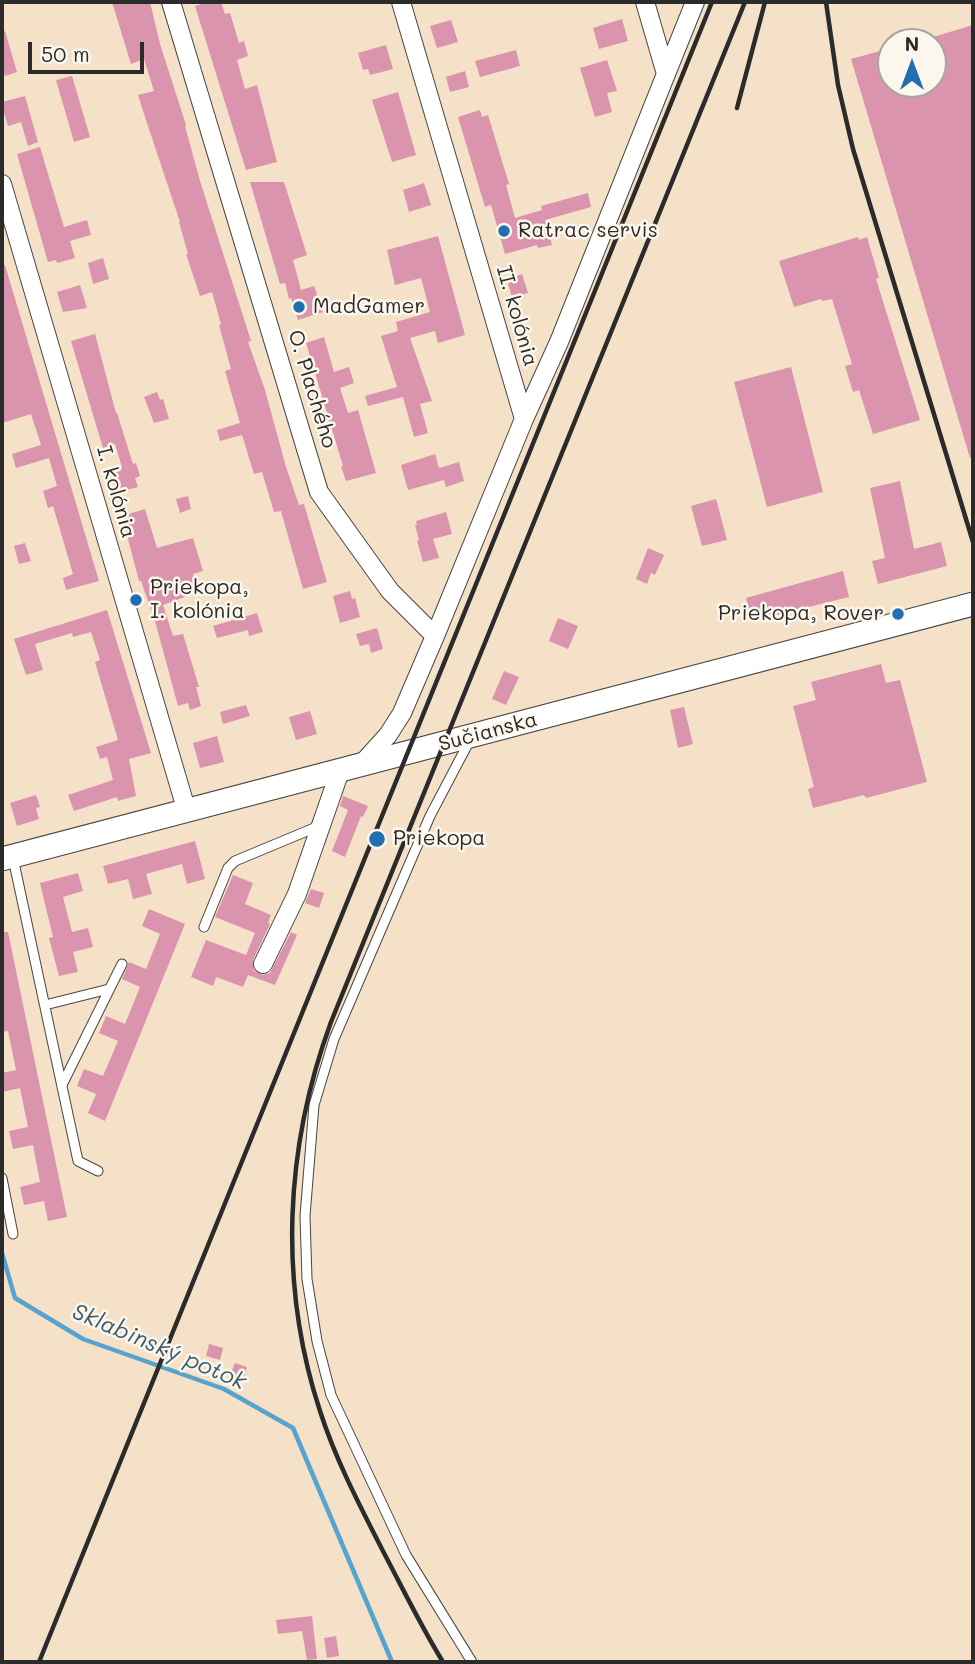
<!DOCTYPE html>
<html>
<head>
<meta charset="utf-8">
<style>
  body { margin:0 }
  #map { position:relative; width:975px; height:1664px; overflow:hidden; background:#f4e1c7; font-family:Mali,sans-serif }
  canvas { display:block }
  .frame { position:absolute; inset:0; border:4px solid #2b2b2b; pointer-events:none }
  .north { position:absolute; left:877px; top:28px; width:70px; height:70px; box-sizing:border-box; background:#fbf7ec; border:2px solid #a8a59f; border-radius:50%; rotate:0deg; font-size:19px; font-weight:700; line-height:28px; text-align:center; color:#2b2b2b }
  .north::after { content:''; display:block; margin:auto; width:24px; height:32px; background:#1f6fb2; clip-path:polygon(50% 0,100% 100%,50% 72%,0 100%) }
  .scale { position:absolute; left:28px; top:42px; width:116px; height:32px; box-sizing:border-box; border:4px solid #2b2b2b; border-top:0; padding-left:9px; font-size:21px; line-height:24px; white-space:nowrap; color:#2b2b2b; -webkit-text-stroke:5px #fbf7ec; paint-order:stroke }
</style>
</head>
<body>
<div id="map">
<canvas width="975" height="1664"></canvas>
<div class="frame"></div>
<div class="north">N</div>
<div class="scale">50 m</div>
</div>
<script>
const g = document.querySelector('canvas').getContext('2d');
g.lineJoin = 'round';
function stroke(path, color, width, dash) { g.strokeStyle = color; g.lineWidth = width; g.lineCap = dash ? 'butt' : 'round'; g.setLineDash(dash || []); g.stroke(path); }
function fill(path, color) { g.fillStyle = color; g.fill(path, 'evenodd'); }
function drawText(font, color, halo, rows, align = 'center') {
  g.font = font + ' Mali,sans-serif'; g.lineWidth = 5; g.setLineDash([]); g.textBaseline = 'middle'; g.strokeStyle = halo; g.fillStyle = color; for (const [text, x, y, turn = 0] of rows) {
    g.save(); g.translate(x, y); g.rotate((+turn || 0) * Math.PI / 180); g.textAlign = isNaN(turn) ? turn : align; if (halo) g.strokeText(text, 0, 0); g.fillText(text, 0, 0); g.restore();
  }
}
const stream = new Path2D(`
  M2,1253l13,45 68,41 141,50 69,39 99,234`);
const building = new Path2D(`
  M112,2h38l10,42 26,81 -1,1 15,55 51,160 -3,1 17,48 21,77 13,38 5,-1 23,78 -24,7 -22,-78 -7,1 -12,-40 -8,2 -12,-39 -22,6 -3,-11 23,-7 -15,-52 6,-2 -12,-44 2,-1 -9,-32 -12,4 -14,-42h2l-9,-32h1l-37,-111 -5,-16 16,-4 -10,-32 -13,5z
  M208,2h13l4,12 5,-1 9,30 5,-2 4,15 -11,4 8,29 12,-4 20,77 -31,8 -51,-164z
  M622,19l6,22 -29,8 -6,-21z
  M451,20l7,22 -21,6 -7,-22z
  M973,25v432l-3,1 -119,-399 40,-11v36h42v-47z
  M5,31l12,41 -12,4 -3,-10v-34z
  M386,45l7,24 -23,6 -2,-6 -5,1 -5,-17z
  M516,50l4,16 -40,11 -5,-16z
  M607,60l10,31 -10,2 5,19 -17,5 -15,-49z
  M465,71l4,16 -19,5 -4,-15z
  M72,76l18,61 -16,5 -18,-62z
  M398,92l18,63 -24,7 -20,-62z
  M25,96l13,46 -10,4 -7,-24 -13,4 -6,-20v-4z
  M480,110l2,7 6,-2 21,69 -3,1 9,33 27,-8 -1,-4 47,-13 3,14 -46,13 7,25 -14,3 -1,-3 -32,9 -14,-49 -6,2 -27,-90z
  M40,147l24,80 23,-7 4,15 -21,6 5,17 -18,5 -1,-3 -8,2 -31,-108z
  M250,182h34l23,73 -14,5 8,30 13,-4 9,26 -25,8 -7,-22 -2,1 -4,-16 -5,1z
  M424,183l7,22 -22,7 -6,-22z
  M438,236l27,99 -27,8 -3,-12 -25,7 22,63 -12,3 8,29 -14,4 -11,-40 -35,9 -3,-10 32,-9 -16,-51 17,-5 -2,-9 34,-10 -9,-34 -26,7 -8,-35z
  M858,237l1,3 8,-3 12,41 -3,1 44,141 -47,14 -14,-44 -6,2 -8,-26 7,-2 -20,-65 -10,2 -1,-2 -27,8 -15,-46z
  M103,258l6,21 -16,5 -5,-21z
  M5,265l94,316 -33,9 -3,-12 10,-4 -20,-68 -5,2 -5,-17 14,-5 -8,-28 -33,10 -4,-14 29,-9 -10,-31 -29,9v-157z
  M522,274l6,19 -16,4 -4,-14h2l-1,-4z
  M80,285l7,23 -24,4 -6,-20z
  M95,334l21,79h1l16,51 3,-1 4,13 -5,2 3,9 -22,6 -6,-23 12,-3 -7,-23 -12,4 -32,-107z
  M324,337l10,35 15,-5 5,16 -14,5 8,25 10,-3 18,63 -30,8 -5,-15h2l-37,-123z
  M791,367l32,125 -56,15 -33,-125z
  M157,392l3,8 3,-1 6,20 -15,4 -10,-26z
  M435,454l4,14 20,-6 5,19 -18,6 -2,-7 -36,10 -7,-25z
  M900,481l14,68 27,-7 6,24 -69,18 -6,-23 13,-3 -15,-70z
  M188,496l3,13 -11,4 -4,-14z
  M716,499l11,41 -25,6 -11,-40z
  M145,509l12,39 36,-10 10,33 -10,3 5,18 -35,13 10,31 10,-2 16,53h-3l5,19 -11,4 -2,-7 -10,3 -23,-85 -14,-40h-2l-17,-65z
  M446,512l6,22 -19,5 6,19 -16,4 -6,-21 2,-1 -4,-15h2l-1,-4z
  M25,543l6,18 -12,3 -5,-18z
  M648,548l16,7 -9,20 -4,-2 -4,11 -11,-5z
  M843,571l6,26 -97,24 -6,-23z
  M350,591l2,8 3,-1 5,19 -20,6 -7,-27z
  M107,610l44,143 -22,6 7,37 -18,5 -1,-4 -43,14 -6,-16 45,-15 -6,-23 -7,2 -4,-12 22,-7 -23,-78 5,-2 -9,-28 -18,5 -1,-4 -37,11 8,26 -17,5 -12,-36z
  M257,613l6,19 -14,4 -1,-6 -31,8 -4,-12z
  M558,618l20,8 -10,23 -19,-8z
  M377,628l6,21 -12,4 -2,-9 -9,2 -4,-12z
  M881,664l5,19 14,-3 27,102 -61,16 -2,-3 -51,13 -5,-19 6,-2 -21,-81 23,-6 -5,-18z
  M504,671l15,6 -13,28 -14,-6z
  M246,705l4,11 -27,8 -3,-12z
  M684,707l9,37 -15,4 -8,-38z
  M310,711l7,23 -21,6 -7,-23z
  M217,736l7,26 -24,6 -7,-25z
  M36,795l4,12 -4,1 3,11 -22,7 -7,-23z
  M343,796l25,10 -5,11 -2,-1 -16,41 -13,-6 16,-41 -8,-4z
  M195,841l10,38 -18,5 -5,-20 -36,10 6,20 -19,5 -5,-20 -20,5 -5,-18z
  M78,873l5,18 -20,6 9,35 16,-4 5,19 -20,5 5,20 -19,4 -10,-38 4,-1 -13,-54z
  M233,875l20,8 -8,21 26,11 -3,8 2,1 -17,36 1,11 9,4 7,-2 21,-41 6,3 -22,50 -27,-10 -5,12 -27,-10 -3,9 -22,-9 15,-37 40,15 9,-22 -40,-16z
  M311,889l13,4 -5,15 -14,-5z
  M149,909l36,15 -80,197 -17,-8 8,-19 -19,-8 7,-17 19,7 15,-35 -19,-8 7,-17 19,8 15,-37 -18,-8 7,-17 17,7 14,-35 -18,-8z
  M2,932h6l59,285 -19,4 -4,-20 -20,4 -4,-18 20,-5 -7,-37 -20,4 -4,-18 19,-4 -8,-39 -18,4v-19l14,-3 -8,-39 -6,1z
  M209,1344l14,4 -3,12 -14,-4z
  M235,1363l12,4 -4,13 -13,-5z
  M312,1616l5,43 -10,1 -5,-29 -24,3 -2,-14z
  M336,1636l3,20 -12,2 -3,-20z`);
const service = new Path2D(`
  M471,738l-41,78 -96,223 -20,66 -9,111 2,63 10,62 14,54 75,160 66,107
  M13,858l65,303 20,10
  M204,927l24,-59 7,-7 84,-35
  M45,1005l64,-16
  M62,1085l60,-121
  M2,1178l11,56`);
const minor = new Path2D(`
  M171,2l148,490 71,99 45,45
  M666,74l29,-72
  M2,184l185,628
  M524,419l35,-77 107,-268 -21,-72
  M361,765l27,-30 14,-22 33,-77 89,-217 -123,-417
  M263,964l34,-70 43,-123`);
const tertiary = new Path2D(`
  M2,859l971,-255`);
const rail = new Path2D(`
  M826,2l12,83 15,64 120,393
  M737,108l28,-106
  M39,1662l673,-1660
  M443,1662c-21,-34 -39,-71 -58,-107 -24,-47 -49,-94 -65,-144 -42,-128 -35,-264 11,-389l414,-1020`);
const markers = [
  [504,231,7,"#1f6fb2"],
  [299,307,7,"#1f6fb2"],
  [136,600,7,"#1f6fb2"],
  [898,614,7,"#1f6fb2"],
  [377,839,9,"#1f6fb2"]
];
const poiNames = [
  ["Ratrac servis",518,231],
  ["MadGamer",313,307],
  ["Priekopa,",150,588],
  ["I. kolónia",150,612],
  ["Priekopa, Rover",884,614,"right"],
  ["Priekopa",393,839]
];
const streetNames = [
  ["II. kolónia",517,316,74],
  ["O. Plachého",312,389,73],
  ["I. kolónia",116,492,74],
  ["Sučianska",488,732,-15]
];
const waterNames = [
  ["Sklabinský potok",159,1347,23]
];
stroke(stream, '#57a3cf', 4.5);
fill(building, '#da94ae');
stroke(service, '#494642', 11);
stroke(minor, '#494642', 20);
stroke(tertiary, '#494642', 25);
stroke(service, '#fff', 9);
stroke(minor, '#fff', 18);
stroke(tertiary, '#fff', 23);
stroke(rail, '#2b2b2b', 4.5);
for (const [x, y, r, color] of markers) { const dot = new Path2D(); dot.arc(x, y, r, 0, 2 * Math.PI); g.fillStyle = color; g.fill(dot); stroke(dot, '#fbf7ec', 2.5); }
drawText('21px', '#2b2b2b', '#fbf7ec', poiNames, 'left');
drawText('21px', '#2b2b2b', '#fbf7ec', streetNames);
drawText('italic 23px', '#3d5b6d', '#fbf7ec', waterNames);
</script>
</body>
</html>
